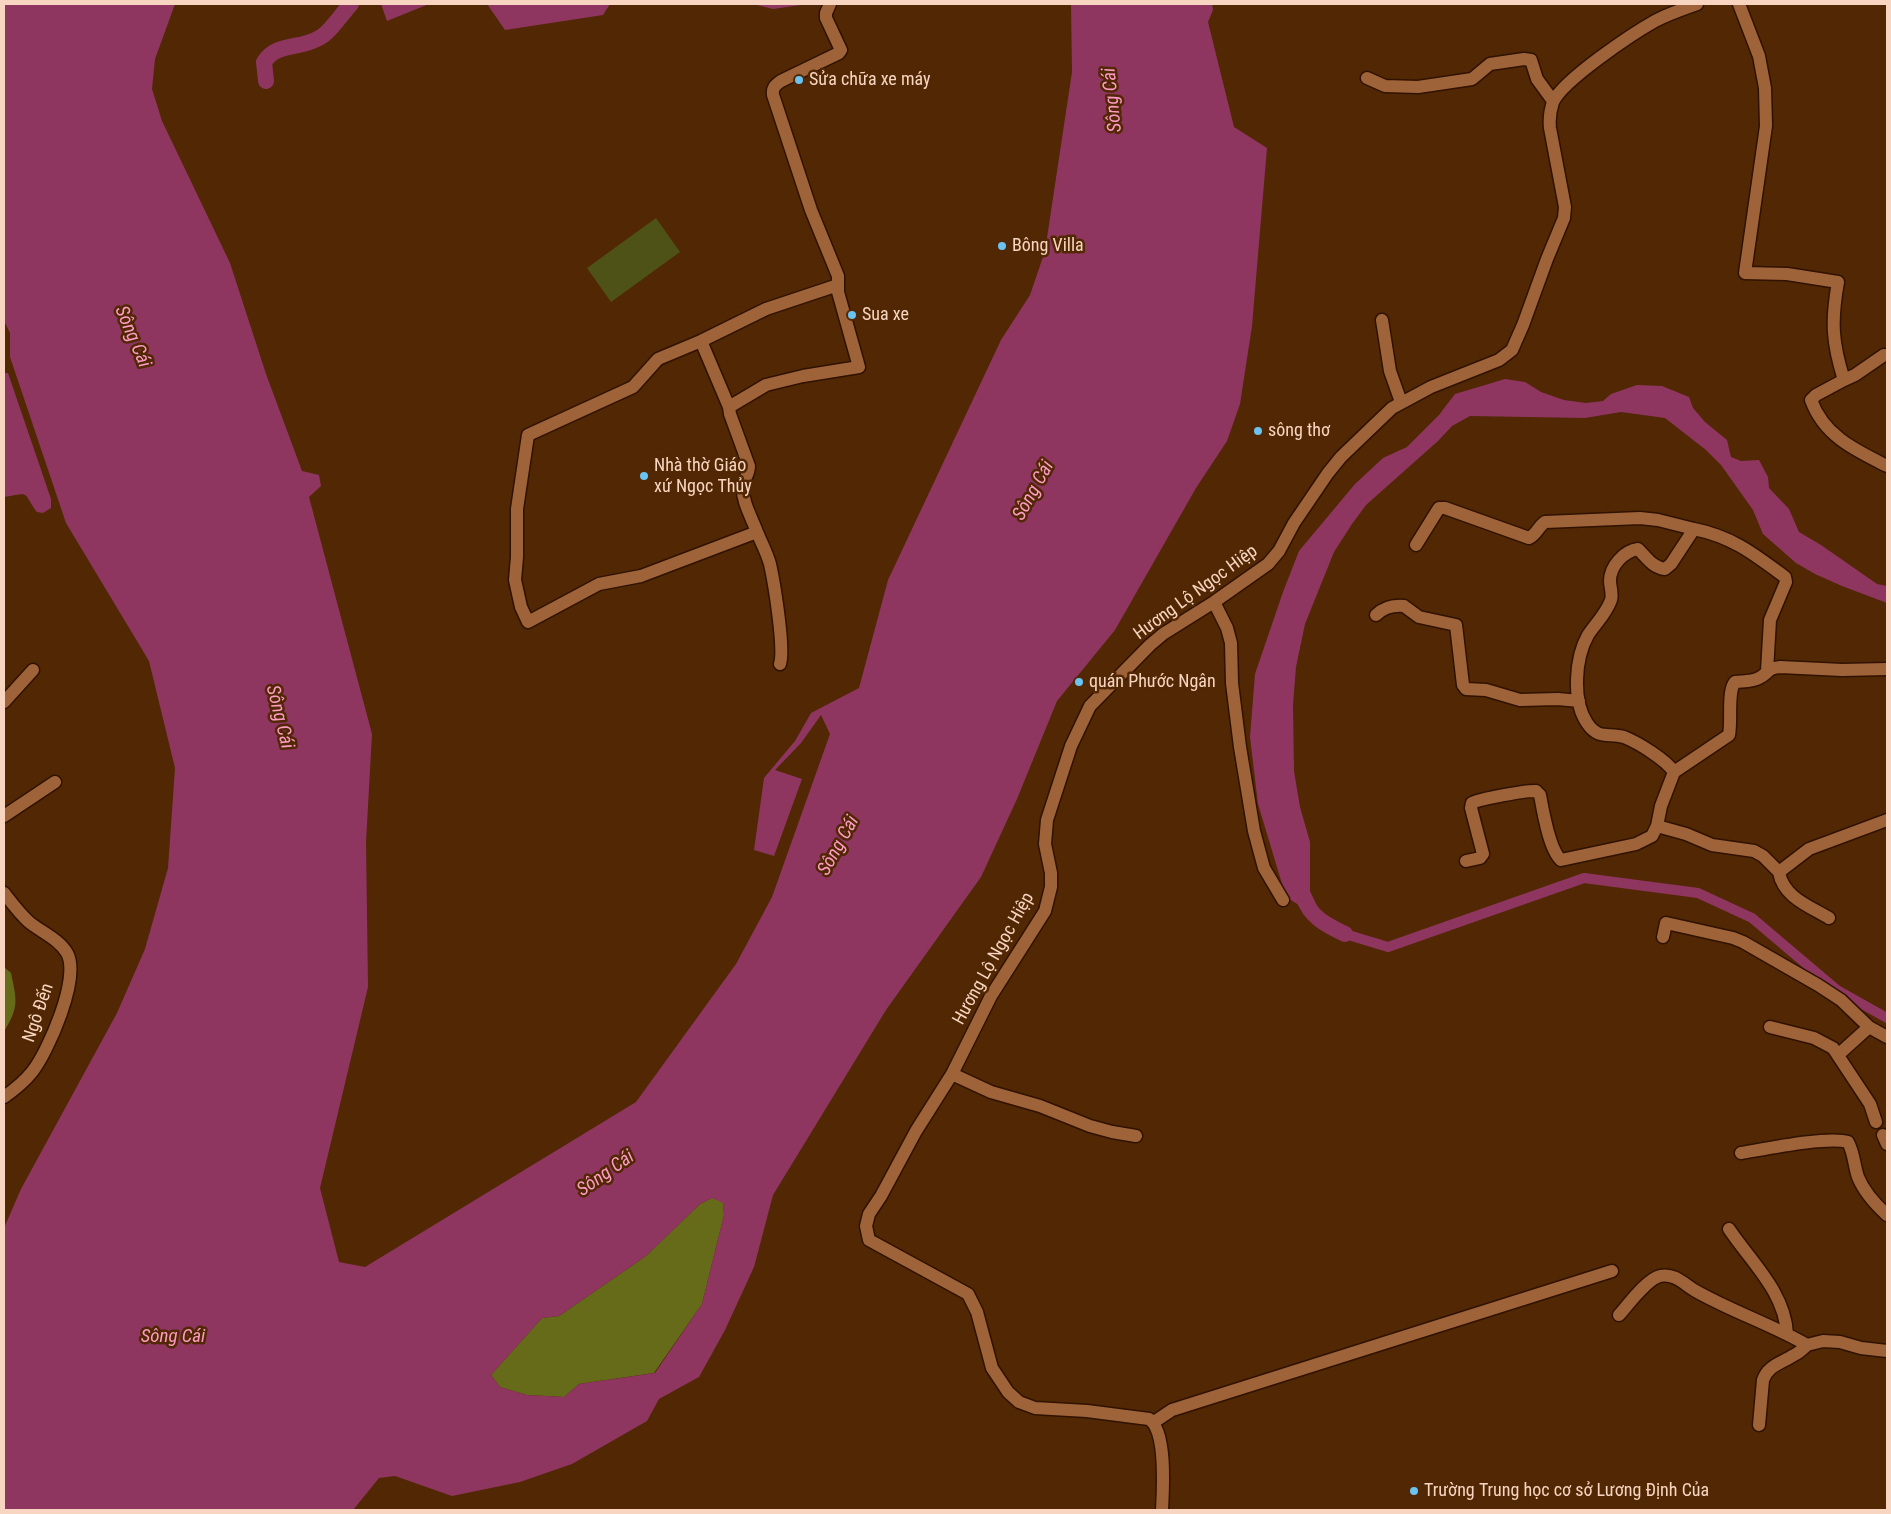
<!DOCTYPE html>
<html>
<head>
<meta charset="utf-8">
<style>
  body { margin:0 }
  #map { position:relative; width:1891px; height:1514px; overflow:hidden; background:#512704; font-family:"Roboto Condensed",sans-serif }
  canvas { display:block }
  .frame { position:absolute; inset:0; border:5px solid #f8d5c0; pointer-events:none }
</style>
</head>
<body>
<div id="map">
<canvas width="1891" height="1514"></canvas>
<div class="frame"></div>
</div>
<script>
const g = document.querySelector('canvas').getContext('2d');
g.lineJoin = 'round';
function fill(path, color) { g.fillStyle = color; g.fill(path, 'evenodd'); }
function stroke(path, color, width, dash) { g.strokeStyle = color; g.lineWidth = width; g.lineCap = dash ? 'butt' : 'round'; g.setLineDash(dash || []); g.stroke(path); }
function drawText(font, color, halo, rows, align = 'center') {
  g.font = font + ' "Roboto Condensed",sans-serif'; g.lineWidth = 5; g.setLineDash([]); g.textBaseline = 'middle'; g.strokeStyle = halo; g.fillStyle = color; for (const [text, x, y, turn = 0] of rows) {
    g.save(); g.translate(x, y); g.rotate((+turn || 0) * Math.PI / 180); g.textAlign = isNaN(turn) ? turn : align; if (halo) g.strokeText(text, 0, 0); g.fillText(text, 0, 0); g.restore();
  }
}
const green = new Path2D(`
  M656,218l24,34 -69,50 -24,-34z`);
const forest = new Path2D(`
  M4,967l7,6c6,29 8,33 -7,59z
  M712,1198l11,4 1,13 -22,89 -48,69 -75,11 -15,13 -37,-2 -27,-8 -9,-12 51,-57 17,-2 87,-60 54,-52z`);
const water = new Path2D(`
  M4,4h171l-20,55 -3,30 10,32 68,142 36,111 36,97 17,4 2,11 -12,11 63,237 -6,108 2,145 -48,201 19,74 26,5 271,-165 100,-138 36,-67 58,-163 -9,-19 -20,28 -26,27 27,9 -28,77 -20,-6 10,-72 31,-37 16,-28 48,-25 29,-108 113,-240 29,-45 15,-44 27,-179 -1,-68h141l1,6 -5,12 26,105 33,21 -15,178 -12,78 -13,37 -31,47 -81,142 -58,71 -40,98 -36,78 -95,133 -113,185 -19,72 -29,63 -26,47 -40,22 -12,22 -75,43 -52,18 -68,14 -57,-20 -16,2 -26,32h-349v-282l17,-39 96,-176 28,-64 23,-81 7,-100 -26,-107 -83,-138 -56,-166v-24l-6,-12zM712,1198l11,5 1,12 -22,89 -47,69 -76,11 -15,13 -37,-2 -27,-8 -9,-12 51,-57 17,-2 87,-60 54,-52z
  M381,4h48l-42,17z
  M487,4h123l-7,11 -98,15z
  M753,4h55l-35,5z
  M4,373h4l43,126v9l-8,5 -6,-1c-15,-20 -5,-20 -33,-15z
  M1505,379l20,3 16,10 23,8 22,3 17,-2 8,-7 26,-9 25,1 27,11 4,11 12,14 22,18 4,17 10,4 18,-1 9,17 1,11 20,21 10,23 22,13 56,39 10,2v17l-45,-17 -27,-12 -19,-11 -33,-29 -10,-24 -32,-45 -15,-15 -41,-32 -44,-6 -36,6 -115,-2 -18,10 -14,15 -72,64 -14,19 -18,28 -29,72 -9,43 -3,38 1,66 6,36 10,35v49l8,17 27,26 -59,-37 -28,-93 -8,-67 5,-63 28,-82 16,-41 56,-67 28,-26 24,-11 32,-32 16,-21z`);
const canal = new Path2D(`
  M1345,934l43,13 196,-69 114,15 54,25 85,72 50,28`);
const river = new Path2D(`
  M266,81l-2,-19c13,-20 35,-12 55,-24 11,-5 23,-25 32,-34
  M1303,896c7,21 23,29 42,38`);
const minor = new Path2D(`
  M830,4l-4,9v5l15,32 -2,3 -58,28c-6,4 -9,7 -8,14l38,115 27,66v16l21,75 -56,9 -29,7 -8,2 -37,22 1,7 19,52c0,9 -5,12 -6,19 -2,15 9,33 14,47l-116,44 -42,8 -71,38 -7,-15 -6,-27 2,-23v-48l11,-74 105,-48 25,-28 43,-18 65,-32 72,-24
  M1739,4l20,52 6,32 1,38 -21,147 42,1 51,8c-7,39 -6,60 6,98l-28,15 -5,5c13,36 44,50 76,66
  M1367,78l18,8 33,1 54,-8 18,-15 34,-5 7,1 6,19 16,22
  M1382,320l8,51 11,31
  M701,341l28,66
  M1844,380l11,-5 29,-20
  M757,532c4,10 10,21 13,32 4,18 15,84 10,100
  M1416,545l23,-37h6l84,30c7,-3 9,-11 16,-16l95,-4 18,2 36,9
  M1214,602l13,26 4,15 1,40 8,64 14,84 10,37 19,32
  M1376,615c8,-8 17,-10 28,-9l15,11 37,8 7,60 3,4 20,1 34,10 38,-1 21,2
  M4,702l29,-32
  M1674,772c-8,-12 -35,-29 -50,-35 -15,-5 -25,4 -37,-14 -15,-22 -12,-65 1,-88 8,-12 18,-21 23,-35 2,-6 -1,-13 -1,-19 0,-15 14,-30 28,-32 9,9 14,18 27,20l6,-5 23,-35c39,8 60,25 91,48l1,5 -16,38 -3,51
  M4,816l51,-34
  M1657,826l29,8 26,11 42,6 9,5 16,16 30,-23 78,-29
  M1466,861l14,-3 3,-4 -12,-46 1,-5c7,-4 56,-13 64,-12l4,4c3,16 9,54 21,65l75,-16 16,-8 5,-10 4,-20 13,-34 55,-37c3,-14 -2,-44 6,-53 8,-1 17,0 24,-4 10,-5 8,-10 21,-11l62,3 45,-1
  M1779,872c4,25 30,34 50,46
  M4,893c7,9 16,21 25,29 12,10 30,17 38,31 14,24 -19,99 -35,119 -8,10 -18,18 -28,25
  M1663,937l3,-14 67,15 10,4 75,43 23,15 28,27 18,10
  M1770,1027l44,11 19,10 37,56 6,18
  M1838,1055l31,-28
  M952,1074l39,18 49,14 50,20 22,6 24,4
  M1883,1135l4,9
  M1741,1153c24,-4 86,-17 107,-11 6,11 6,23 10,35 6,15 17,27 29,38
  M1729,1229c22,33 56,63 58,105
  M1619,1315c9,-10 28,-36 41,-39 14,-3 23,7 34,14 36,21 77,34 113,55l16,-4 17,1 21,6 26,3
  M1154,1422l18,-12 440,-139
  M1759,1425l4,-45c5,-15 19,-17 31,-25 5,-2 9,-6 13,-10
  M1162,1510c1,-20 5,-79 -13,-91l-62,-8 -52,-3 -16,-6 -11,-10 -16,-24 -15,-56 -9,-18 -99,-54 -3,-14 3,-12 12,-18 35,-65 36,-57 39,-78 54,-85 6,-24v-14l-6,-29 2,-24 24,-74 19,-40 60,-61 13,-11 51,-32 54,-38 11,-13 15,-28 34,-50 13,-16 51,-49 39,-21 68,-27 13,-10 11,-25 24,-66 17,-41 1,-11 -15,-79c-1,-9 0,-17 3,-26 10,-22 79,-68 102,-81 13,-7 28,-12 42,-17`);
const markers = [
  [799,80,5,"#6bc3f2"],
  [1002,246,5,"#6bc3f2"],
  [852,315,5,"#6bc3f2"],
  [1258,431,5,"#6bc3f2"],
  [644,476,5,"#6bc3f2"],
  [1079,682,5,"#6bc3f2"],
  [1414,1491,5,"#6bc3f2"]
];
const poiNames = [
  ["Sửa chữa xe máy",809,80],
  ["Bông Villa",1012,246],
  ["Sua xe",862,315],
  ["sông thơ",1268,431],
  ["Nhà thờ Giáo",654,466],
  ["xứ Ngọc Thủy",654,487],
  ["quán Phước Ngân",1089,682],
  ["Trường Trung học cơ sở Lương Định Của",1424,1491]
];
const streetNames = [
  ["Hương Lộ Ngọc Hiệp",1196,593,-36],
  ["Hương Lộ Ngọc Hiệp",994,959,-61],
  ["Ngô Đến",39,1013,-71]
];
const waterNames = [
  ["Sông Cái",1113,100,-96],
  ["Sông Cái",132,337,67],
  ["Sông Cái",1034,491,-61],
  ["Sông Cái",279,717,76],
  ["Sông Cái",839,846,-61],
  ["Sông Cái",606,1174,-35],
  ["Sông Cái",173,1337]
];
fill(green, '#4e5217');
fill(forest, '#656b18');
fill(water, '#8f3660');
stroke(canal, '#8f3660', 10);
stroke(river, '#8f3660', 16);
stroke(minor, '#301200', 15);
stroke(minor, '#9f633a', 12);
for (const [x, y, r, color] of markers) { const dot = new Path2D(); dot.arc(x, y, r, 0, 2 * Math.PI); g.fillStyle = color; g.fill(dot); stroke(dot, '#512704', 2); }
drawText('18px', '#f8d5c0', '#512704', poiNames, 'left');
drawText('18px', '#f8d5c0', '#512704', streetNames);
drawText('italic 19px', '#fe9bc5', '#512704', waterNames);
</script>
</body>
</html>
